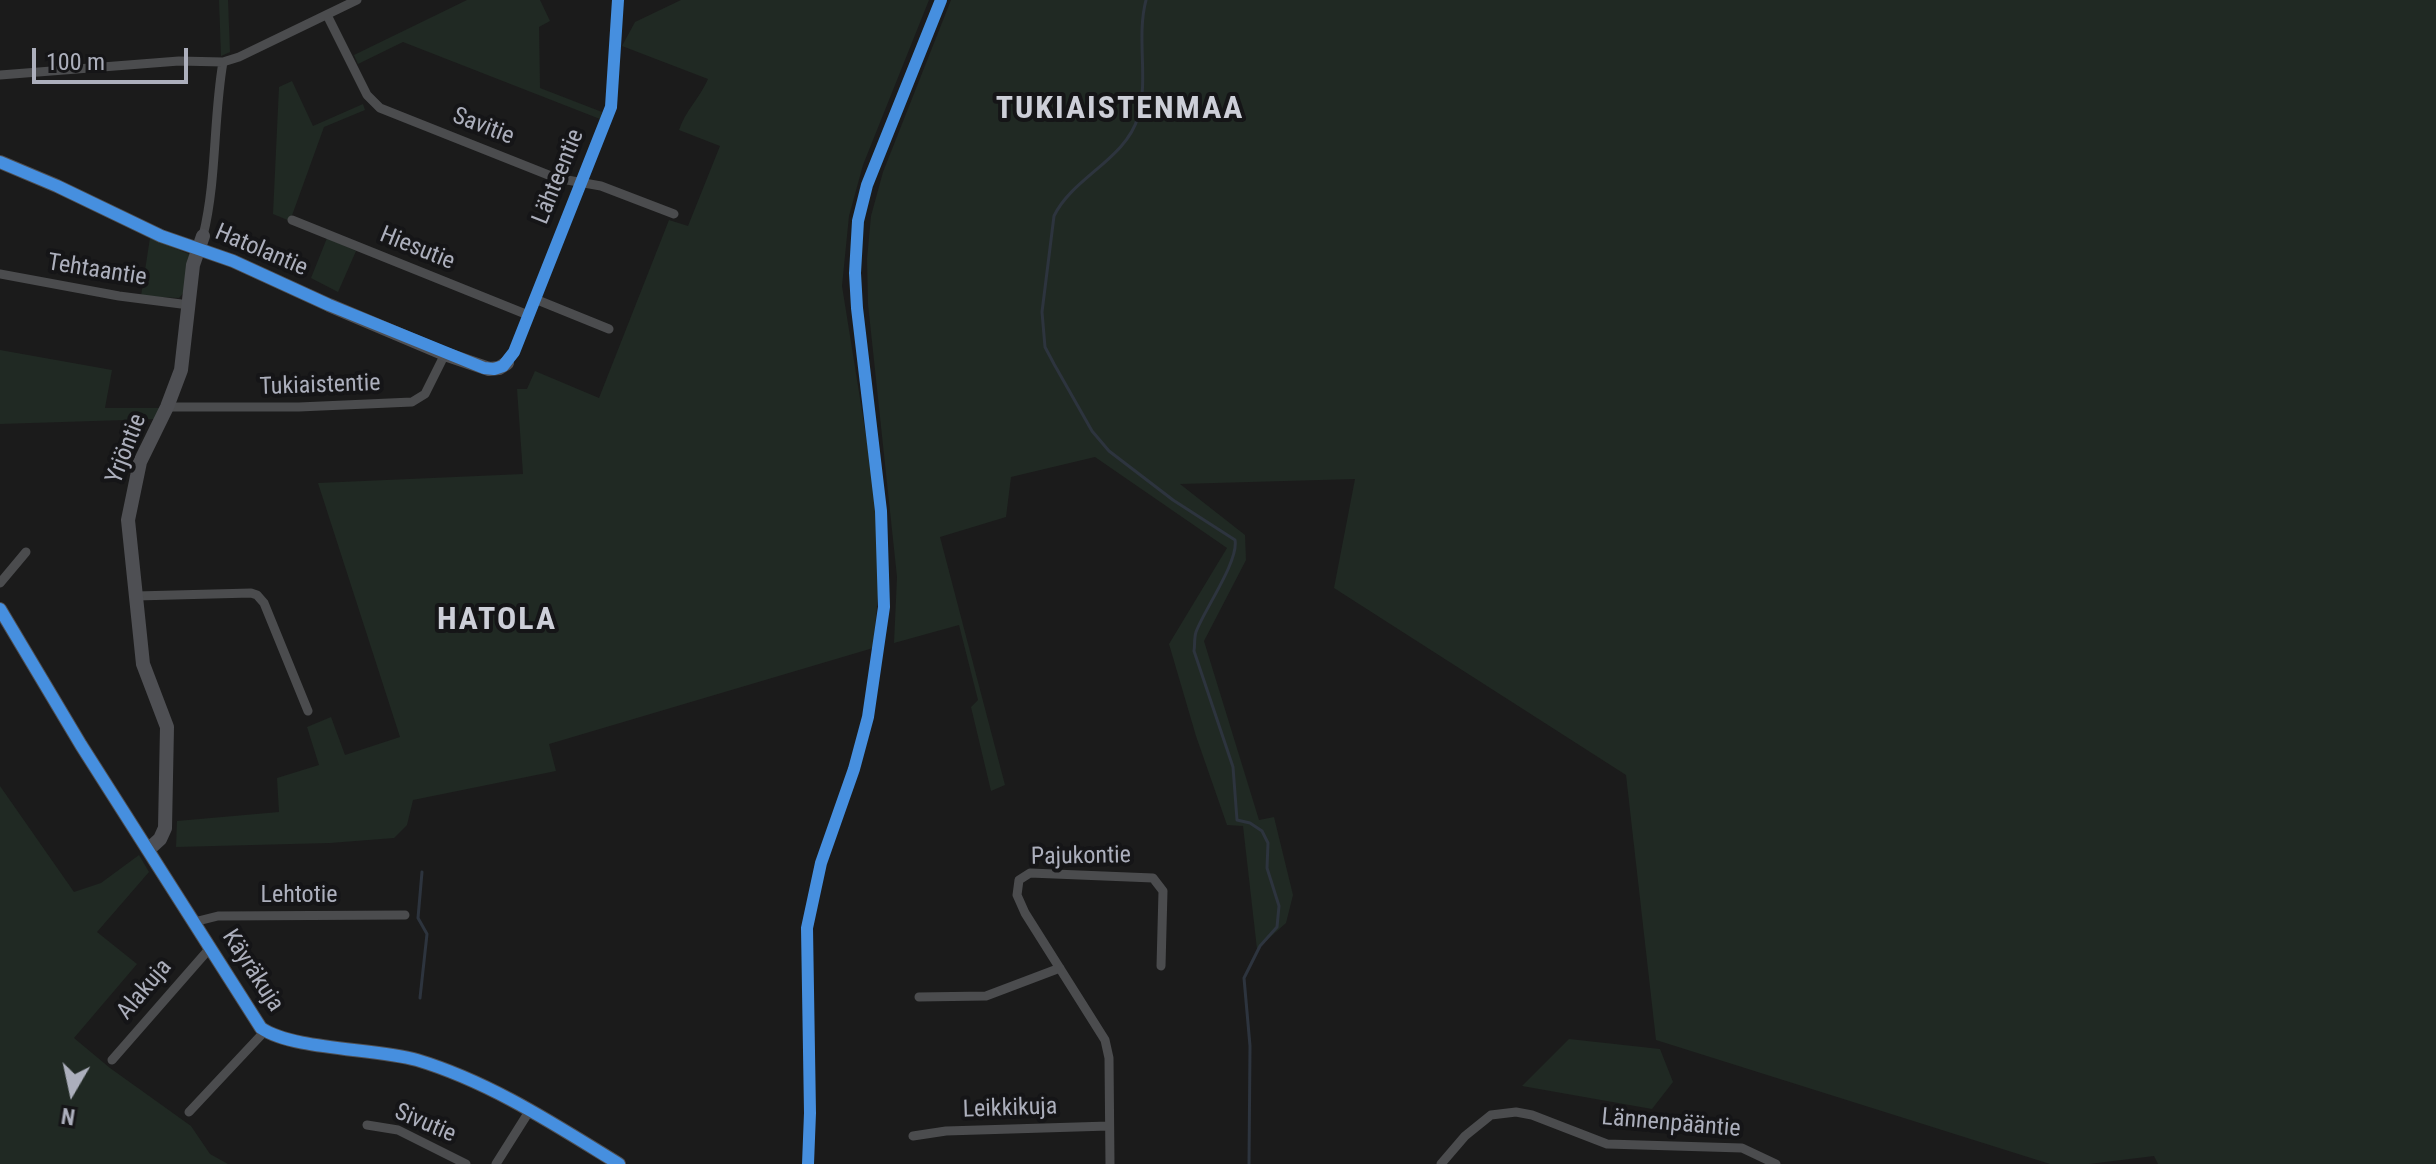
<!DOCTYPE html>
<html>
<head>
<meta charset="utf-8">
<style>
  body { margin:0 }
  #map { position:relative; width:2436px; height:1164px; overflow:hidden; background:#1b1b1b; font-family:"Roboto Condensed",sans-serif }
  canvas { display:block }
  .north { position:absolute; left:32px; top:1052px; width:80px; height:80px; -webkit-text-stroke:6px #151517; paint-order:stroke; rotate:189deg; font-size:22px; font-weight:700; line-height:32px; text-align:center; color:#acafbc }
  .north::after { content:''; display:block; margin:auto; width:28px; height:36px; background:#acafbc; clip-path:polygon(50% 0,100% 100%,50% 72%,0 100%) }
  .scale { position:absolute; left:32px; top:48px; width:156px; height:36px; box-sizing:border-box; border:4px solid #acafbc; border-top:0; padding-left:10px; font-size:24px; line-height:28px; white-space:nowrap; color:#acafbc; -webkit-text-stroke:6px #151517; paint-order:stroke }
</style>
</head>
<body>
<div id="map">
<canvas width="2436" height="1164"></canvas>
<div class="north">N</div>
<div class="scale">100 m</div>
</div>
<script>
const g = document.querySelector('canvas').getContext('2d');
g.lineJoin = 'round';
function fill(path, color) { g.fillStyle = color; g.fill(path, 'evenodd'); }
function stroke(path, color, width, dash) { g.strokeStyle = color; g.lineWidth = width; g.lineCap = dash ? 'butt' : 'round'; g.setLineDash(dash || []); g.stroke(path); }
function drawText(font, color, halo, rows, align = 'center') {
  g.font = font + ' "Roboto Condensed",sans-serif'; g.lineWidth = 8; g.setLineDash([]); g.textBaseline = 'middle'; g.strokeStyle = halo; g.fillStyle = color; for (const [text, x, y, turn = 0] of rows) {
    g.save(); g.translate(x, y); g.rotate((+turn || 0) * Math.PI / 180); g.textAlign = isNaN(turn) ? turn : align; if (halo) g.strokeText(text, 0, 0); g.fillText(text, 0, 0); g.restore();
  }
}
const green = new Path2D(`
  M219,0h9l2,52 -9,4z
  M467,0h73l10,21 -11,6 1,61 62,24 -2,7 -197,-77 -45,22 -4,-9z
  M681,0h248l-66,165 -14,51 -7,70 36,225 2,64 -7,73 -324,96 7,27 -143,29 -6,25 -13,13 -64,5 -154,4 1,-26 102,-9 -2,-34 42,-13 -12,-38 24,-10 14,38 55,-18 -82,-254 205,-9 -6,-85h10l8,-18 64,27 70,-178 19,6 32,-80 -41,-16c6,-19 21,-32 29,-51l-86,-33 13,-24z
  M951,0h1485v1164h-278l-4,-8 -65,8h-39l-394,-124 -30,-265 -292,-187 21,-109 -175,5 65,51 1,25 -42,81 55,179 15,-3 19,78 -7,28 -29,26 -14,-123 -16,-1 -31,-89 -27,-92 58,-96 -132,-91 -84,20 -5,40 -66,20 65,248 -14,6 -20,-84 7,-7 -19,-75 -65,18 3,-66 -29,-273 -1,-45 4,-43 12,-44z
  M292,81l21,45 50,-22 2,6 -41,17 -34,94 -17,-7 6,-127z
  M150,238l41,17 -6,36 -6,7 -38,-2z
  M327,238l29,13 -18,41 -27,-14z
  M0,350l112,20 -7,38h56l-4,11 -157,5z
  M0,786l74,106 27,-9 38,-28 10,17 -52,60 40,32 -63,74 36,30 81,58 19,28 18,10h-228z
  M1569,1039l91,10 13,33 -21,27 -130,-23z`);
const stream = new Path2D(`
  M1146,0c-10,38 3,79 -8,117 -12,42 -66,61 -84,99l-12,96 3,35 9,17 38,67 17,20 64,49 62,40c4,21 -31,70 -39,92 -2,6 -1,13 -2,19l39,116 4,53 13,3 12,8 6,12 -1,25 12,38 -2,21 -17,19 -16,32 6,68 -1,118
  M420,998l7,-64 -9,-16 4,-46`);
const street = new Path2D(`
  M327,15l40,80 13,13 176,70 45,8 73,28
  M0,75l179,-14 44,1 16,-5 118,-57
  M292,220l236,95
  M203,236c14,-57 10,-116 20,-174
  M0,274l119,22 70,9
  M535,299l74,30
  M507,363l7,-11 97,-245 7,-107
  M167,407h132l113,-5 13,-8 20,-40
  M0,583l26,-31
  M136,596l115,-3 6,2 7,8 44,108
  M194,922l24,-6 187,-1
  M919,997l67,-1 74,-28
  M112,1060l98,-112
  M189,1112l76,-81
  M367,1125l31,5 68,34
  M913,1136l33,-5 163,-5
  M496,1164l34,-54
  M1110,1164l-1,-106 -4,-18 -80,-127 -8,-18 2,-15 11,-7 123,5 10,13 -2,75
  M1441,1164l24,-28 26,-21 25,-3 16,3 75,29 135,4 34,16`);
const secondary = new Path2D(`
  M0,162l57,24 104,50 72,25 96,44 116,49 44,15 10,-1 8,-5
  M0,609l81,136 180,283c32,22 113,20 156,32 73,22 137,64 202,104
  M149,849l11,-10 5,-11 2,-101 -24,-63 -15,-144 12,-58 27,-55 14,-37 12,-105 10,-29`);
const cycleway = new Path2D(`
  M0,162l57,24 104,50 72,25 96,44 155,63 10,1 9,-3 11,-14 97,-245 7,-107
  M0,609l81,136 180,283c32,22 113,20 156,32 73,22 137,64 202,104
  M808,1164l2,-51 -3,-185 14,-65 33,-94 14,-52 16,-110 -3,-96 -24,-203 -2,-35 3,-52 9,-36 74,-185`);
const streetNames = [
  ["Savitie",483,127,21],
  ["Lähteentie",559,177,-68],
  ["Hiesutie",417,249,22],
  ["Hatolantie",261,251,23],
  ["Tehtaantie",97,271,9],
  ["Tukiaistentie",320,386,-2],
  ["Yrjöntie",127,449,-69],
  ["Pajukontie",1081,857,-1],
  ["Lehtotie",299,896],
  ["Käyräkuja",252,971,57],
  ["Alakuja",145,990,-50],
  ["Leikkikuja",1010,1109,-2],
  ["Sivutie",425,1124,23],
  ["Lännenpääntie",1671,1124,5]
];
const districtNames = [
  ["TUKIAISTENMAA",1120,110],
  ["HATOLA",497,621]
];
fill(green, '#202923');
stroke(stream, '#2d343e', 3);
stroke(street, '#4b4c4e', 9);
stroke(secondary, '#4e4f53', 14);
stroke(cycleway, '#468fdf', 12);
drawText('24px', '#acafbc', '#151517', streetNames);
g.letterSpacing = '2px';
drawText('bold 32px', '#cdcfd8', '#151517', districtNames);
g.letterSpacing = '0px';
</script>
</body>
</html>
